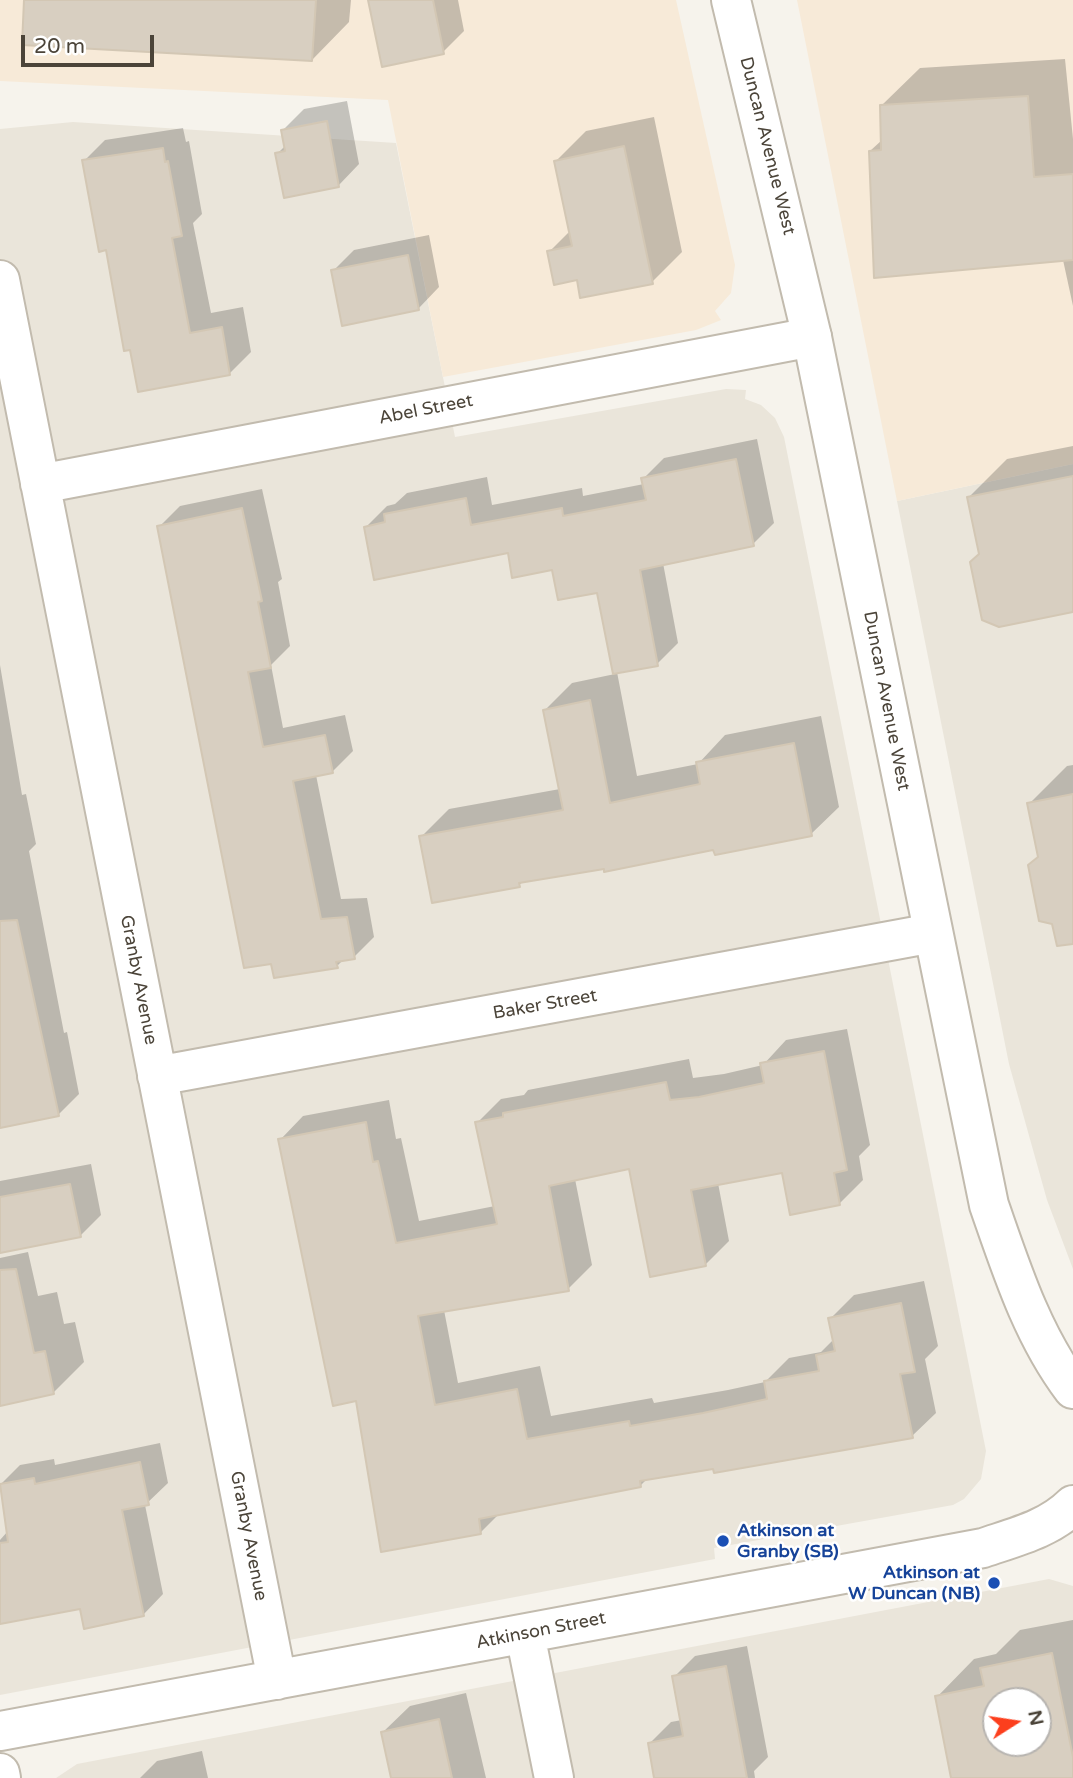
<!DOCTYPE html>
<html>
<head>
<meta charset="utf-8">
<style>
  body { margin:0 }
  #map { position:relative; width:1073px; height:1778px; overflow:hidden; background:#f6f3ec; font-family:"Varela Round",sans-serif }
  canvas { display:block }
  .north { position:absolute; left:982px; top:1687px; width:70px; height:70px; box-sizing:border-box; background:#fff; border:2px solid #b7b4b0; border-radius:50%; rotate:78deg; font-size:19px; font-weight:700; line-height:28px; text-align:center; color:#4b4439 }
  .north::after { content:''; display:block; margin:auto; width:24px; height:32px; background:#fc3f1d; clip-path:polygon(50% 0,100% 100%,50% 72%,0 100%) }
  .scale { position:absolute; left:21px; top:35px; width:133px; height:32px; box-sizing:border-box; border:4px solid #4b4439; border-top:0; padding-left:9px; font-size:21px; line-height:24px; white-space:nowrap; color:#4b4439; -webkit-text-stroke:5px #fff; paint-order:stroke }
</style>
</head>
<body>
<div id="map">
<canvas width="1073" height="1778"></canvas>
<div class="north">N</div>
<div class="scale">20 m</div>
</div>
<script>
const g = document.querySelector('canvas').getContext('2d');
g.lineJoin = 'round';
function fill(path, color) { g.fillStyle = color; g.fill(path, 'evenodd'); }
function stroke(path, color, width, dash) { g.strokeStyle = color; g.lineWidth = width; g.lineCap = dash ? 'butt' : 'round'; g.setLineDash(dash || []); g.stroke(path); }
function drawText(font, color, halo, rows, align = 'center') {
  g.font = font + ' "Varela Round",sans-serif'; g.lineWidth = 5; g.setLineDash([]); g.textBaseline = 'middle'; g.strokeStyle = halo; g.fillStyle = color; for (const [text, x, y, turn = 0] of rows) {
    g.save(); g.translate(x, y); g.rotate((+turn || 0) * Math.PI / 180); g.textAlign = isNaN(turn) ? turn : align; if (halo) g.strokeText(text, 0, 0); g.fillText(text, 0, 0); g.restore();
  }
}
const residential = new Path2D(`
  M73,122l323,21 59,294 271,-48 20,1 -1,9 16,6 14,13 9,19 202,1014 -5,28 -17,20 -11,6 -239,43 1,11 -715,136v-1566z
  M1073,464v805l-26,-69 -38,-136 -112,-563z
  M1049,1579l24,7v192h-1017l21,-14zM996,1701h42v42h-42z`);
const commercial = new Path2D(`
  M0,0h676l59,265 -4,28 -16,18 6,9 -25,10 -253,47 -55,-277 -388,-19z
  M797,0h276v464l-176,37z`);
const shadow = new Path2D(`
  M26,0h325l-2,22 -37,38z
  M370,0h88l6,31 -21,21z
  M1065,59l8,80v167l-10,-46 -193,-109 12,-11v-35l38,-37z
  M347,101l12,63 -21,22 -61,-32 9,-9 -3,-15 21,-21z
  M654,117l28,135 -30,30 -74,-4 -29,-26 22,-22 -15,-69 30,-30z
  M183,128l3,14 3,-1 13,73 -9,9 18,90 32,-6 8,45 -21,21 -91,17 -31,-142 -24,-87 21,-21z
  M429,235l10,52 -21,22 -85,-38 21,-21z
  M757,439l17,84 -21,21 -90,19 15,80 -21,21 -40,8 20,104 61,-12 27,-29 96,-19 18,91 -28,27 -286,46 -6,5 -98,-48 28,-28 111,-20 -15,-79 27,-27 43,-9 -16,-83 -45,-23 -45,-17 -143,-24 21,-21 8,-2 12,-11 80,-16 5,28 90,-17 1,8 61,-12 -1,-5 21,-21z
  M1073,446v164l-92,-56 -12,-57 38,-38z
  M262,489l20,90 -4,3 12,64 -19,19 12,63 62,-13 8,36 -21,21 -16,3 25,124 26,-1 7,39 -20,20 -10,2 -7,7 -178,-439 21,-21z
  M0,665l22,130 4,-1 10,50 -7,7 35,182 3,-1 12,62 -21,21 -58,-9z
  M1073,765v162l-33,-71 -11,-52 38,-38z
  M847,1029l23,116 -11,11 4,24 -24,24 -56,-33 -65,12 11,58 -24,24 -75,-98 -55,12 17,86 -24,24 -124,21 14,73 82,-17 11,50 101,-18 2,5 74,-13 37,-8 24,-24 32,-6 13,-13 -4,-20 24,-24 70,-14 14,65 -13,13 11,54 -24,23 -264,42 -8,8 -140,27 -19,19 -124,-133 -77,-259 23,-24 86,-16 7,39 5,-1 18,83 76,-15 -18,-83 24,-24 23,-4 4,-5 161,-31 4,19 31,-4 39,-9 23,-25z
  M91,1164l10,51 -21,21 -80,15v-70z
  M28,1252l10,44 19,-4 7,32 11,-2 9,40 -30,30 -54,12v-146z
  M160,1443l8,40 -23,22 18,89 -20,21 -62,-8 -81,15v-82l8,-9 -8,-46 20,-20 34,-6 1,6z
  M1073,1620v158h-120l-16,-81 37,-38 22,-5 24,-24zM996,1701h42v42h-42z
  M747,1646l21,111 -14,14 1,7h-98l-7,-35 21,-21 11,-2 -8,-43 21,-21z
  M466,1693l20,85h-94l-9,-46 27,-26z
  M202,1751l6,27h-68l17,-17z`);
const building = new Path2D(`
  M24,0h292l-4,61 -290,-16z
  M368,0h65l11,54 -62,13z
  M1028,96l6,81 39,-3v86l-199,18 -5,-127 12,-1 -1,-45z
  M327,121l12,66 -55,11 -9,-45 10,-2 -4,-21z
  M624,146l29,138 -73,14 -3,-18 -23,5 -7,-34 25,-5 -18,-85z
  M163,148l2,14 3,-1 14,75 -10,2 18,95 32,-6 8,48 -92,17 -8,-42 -6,1 -18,-101 -7,2 -17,-92z
  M408,255l11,55 -77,16 -11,-56z
  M736,459l18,87 -114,24 18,96 -45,8 -16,-81 -39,7 -6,-30 -40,8 -4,-25 -134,27 -10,-53 21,-5 -1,-8 82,-16 5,27 91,-17 1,8 83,-16 -5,-22z
  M1073,476v136l-74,15 -17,-7 -12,-58 9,-8 -12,-57z
  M242,508l20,93 -4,1 13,66 -23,4 15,75 62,-12 8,38 -40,8 28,138 26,-2 8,42 -19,3 2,6 -64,10 -3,-14 -27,4 -87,-442z
  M590,700l20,103 90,-19 -4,-22 98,-19 18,93 -97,19 -2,-5 -109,22v-3l-85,14 1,4 -88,16 -13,-67 144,-26 -20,-100z
  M1073,794v150l-16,2 -5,-22 -13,-3 -11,-56 10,-8 -11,-54z
  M17,920l42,196 -59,12v-207z
  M824,1051l23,119 -13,3 6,32 -50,10 -8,-42 -91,17 15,76 -56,11 -21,-108 -80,17 20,105 -151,25 17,89 82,-16 10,50 102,-18 1,5 73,-13 64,-14 -3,-18 55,-10 -3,-16 19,-4 -7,-33 73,-15 14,69 -15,2 13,64 -199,35 -1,-4 -73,12 1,6 -162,32 2,15 -100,18 -25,-151 -23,5 -55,-267 88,-17 7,40 5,-1 18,82 101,-19 -22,-102 28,-5v-4l163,-31 4,18 29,-3 65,-14 -4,-20z
  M70,1184l11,53 -81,16v-56z
  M16,1269l18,84 11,-2 9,43 -54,12v-136z
  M140,1462l9,43 -27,5 22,106 -60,13 -4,-20 -80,15v-81l8,-1 -8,-58 34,-6 1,6z
  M1052,1653l21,104v21h-122l-16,-82 49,-10 -4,-18zM996,1701h42v42h-42z
  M726,1666l21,112h-93l-6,-35 35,-7 -11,-60z
  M439,1719l13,59h-61l-10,-46z`);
const minor = new Path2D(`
  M0,280l277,1400
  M40,484l772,-147
  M157,1076l776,-143
  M525,1634l29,144
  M0,1731l983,-183c32,-11 66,-19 90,-43
  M0,1773l1,5`);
const tertiary = new Path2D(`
  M731,0l81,337 177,868c22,63 43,130 84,184`);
const markers = [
  [723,1541,7,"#1a4fb4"],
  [994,1583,7,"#1a4fb4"]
];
const streetNames = [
  ["Duncan Avenue West",767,146,76],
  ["Abel Street",426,410,-11],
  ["Duncan Avenue West",886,701,79],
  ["Granby Avenue",138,980,79],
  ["Baker Street",545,1005,-10],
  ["Granby Avenue",248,1536,79],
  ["Atkinson Street",541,1631,-11]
];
const transitNames = [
  ["Atkinson at",737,1531],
  ["Granby (SB)",737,1552],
  ["Atkinson at",980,1573,"right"],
  ["W Duncan (NB)",980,1594,"right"]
];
fill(residential, '#eae5da');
fill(commercial, '#f7ead8');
fill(shadow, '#0003');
fill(building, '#d8cfc1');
stroke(building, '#d3c7b4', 2);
stroke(minor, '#c2bbae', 42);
stroke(tertiary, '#c2bbae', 42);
stroke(minor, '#fff', 38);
stroke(tertiary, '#fff', 38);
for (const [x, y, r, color] of markers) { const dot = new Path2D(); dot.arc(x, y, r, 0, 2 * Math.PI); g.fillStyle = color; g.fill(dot); stroke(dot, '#fff', 2.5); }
drawText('18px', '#4b4439', '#fff', streetNames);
drawText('bold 18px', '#164399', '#fff', transitNames, 'left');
</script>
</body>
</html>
